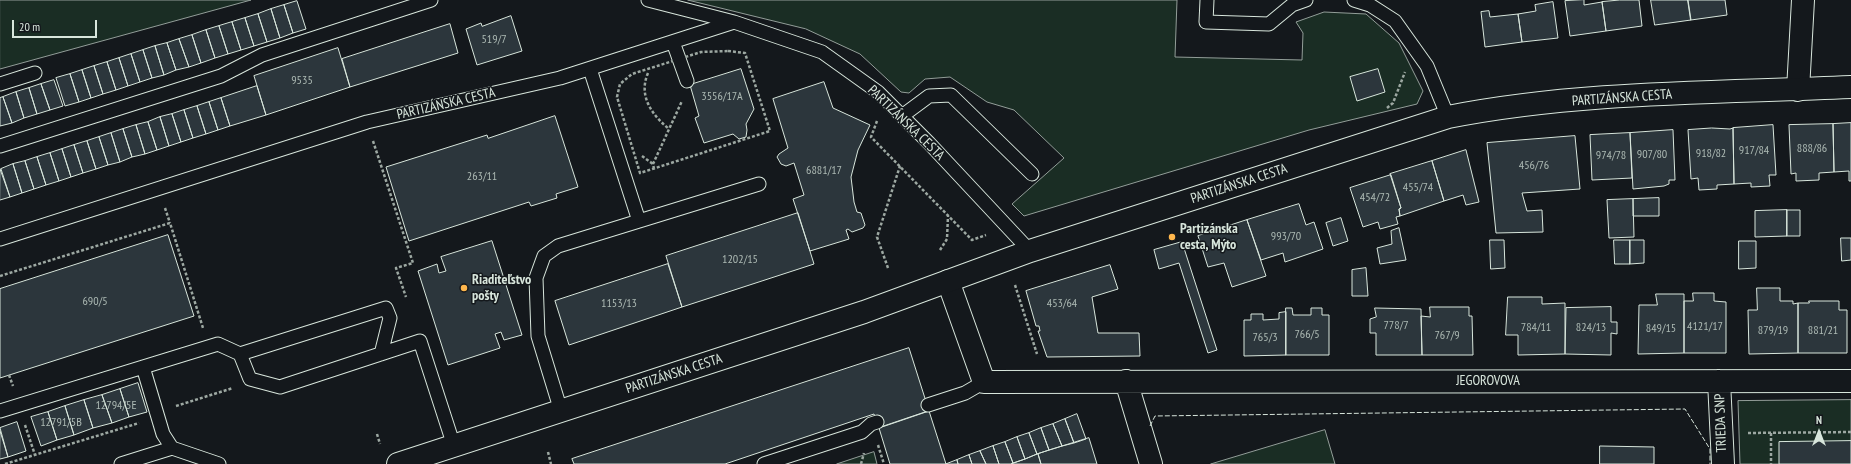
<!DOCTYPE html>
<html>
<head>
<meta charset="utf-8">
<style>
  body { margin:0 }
  #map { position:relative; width:1851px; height:464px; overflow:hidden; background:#14181c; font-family:"PT Sans Narrow",sans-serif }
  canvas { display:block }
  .north { position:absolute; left:1799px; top:412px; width:40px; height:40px; -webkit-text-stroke:3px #14181c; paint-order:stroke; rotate:0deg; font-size:11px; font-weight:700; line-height:16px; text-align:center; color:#d8e6dc }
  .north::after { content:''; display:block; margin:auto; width:14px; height:18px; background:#d8e6dc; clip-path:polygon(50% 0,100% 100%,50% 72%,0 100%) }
  .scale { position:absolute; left:12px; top:20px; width:85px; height:18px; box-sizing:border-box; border:2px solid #d8e6dc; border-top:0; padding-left:5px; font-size:12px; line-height:14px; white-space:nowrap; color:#d8e6dc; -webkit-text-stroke:3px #14181c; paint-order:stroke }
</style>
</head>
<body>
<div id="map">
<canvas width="1851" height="464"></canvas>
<div class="north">N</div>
<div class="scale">20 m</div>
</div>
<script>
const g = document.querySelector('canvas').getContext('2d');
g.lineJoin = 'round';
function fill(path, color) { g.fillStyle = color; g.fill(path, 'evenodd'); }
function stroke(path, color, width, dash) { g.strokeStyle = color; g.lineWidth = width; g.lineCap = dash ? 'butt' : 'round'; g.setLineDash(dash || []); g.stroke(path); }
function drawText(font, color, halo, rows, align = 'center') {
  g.font = font + ' "PT Sans Narrow",sans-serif'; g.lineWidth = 3; g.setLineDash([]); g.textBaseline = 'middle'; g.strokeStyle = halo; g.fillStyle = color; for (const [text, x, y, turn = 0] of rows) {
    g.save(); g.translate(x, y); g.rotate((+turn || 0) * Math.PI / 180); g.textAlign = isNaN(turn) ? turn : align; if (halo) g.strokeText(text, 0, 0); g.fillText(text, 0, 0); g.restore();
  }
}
const green = new Path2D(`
  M0,0h251l-251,69z
  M688,0h489l-2,57 127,3 1,-27 -7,-11 28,-10 42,2 33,29 24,48 -6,13 -108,26 -285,86 -12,-12 52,-46 -50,-48 -27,-8 -37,-25 -25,2 -16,14 -8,-1 -41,-38 -54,-25z
  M1851,400v64h-111l-2,-63z
  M1325,430l10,34h-124z
  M874,452l3,12h-40z`);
const building = new Path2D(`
  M1584,0v5l18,-3 4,29 -36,5 -5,-35z
  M1620,0h19l3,26 -36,5 -4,-29z
  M1651,0h37l3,20 -36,5z
  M1688,0h37l2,15 -36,5z
  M297,1l9,28 -13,4 -9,-28z
  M1553,2l5,36 -36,4 -4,-28 18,-3 -1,-6z
  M284,5l9,28 -13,5 -9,-29z
  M271,9l9,29 -13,4 -9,-28z
  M1489,11l1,6 28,-3 4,28 -37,5 -4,-35z
  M258,14l9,28 -13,4 -9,-28z
  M511,16l11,35 -45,14 -11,-36 15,-6 1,3z
  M245,18l9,28 -13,4 -9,-28z
  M232,22l9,28 -13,4 -9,-28z
  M450,24l8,29 -108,34 -8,-28z
  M219,26l9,28 -13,4 -9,-28z
  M206,30l9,28 -14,5 -9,-28z
  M192,35l9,28 -12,4 -10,-28z
  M179,39l10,28 -13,3 -9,-27z
  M167,43l9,27 -12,5 -9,-29z
  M155,46l9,29 -12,3 -9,-28z
  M338,48l12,39 -84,28 -12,-39z
  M143,50l9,28 -12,4 -9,-28z
  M131,54l9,28 -12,4 -9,-28z
  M119,58l9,28 -12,4 -9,-28z
  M107,62l9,28 -13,4 -9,-28z
  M94,66l9,28 -12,4 -9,-28z
  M741,69l13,40 -8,15 1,6 -1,7 -7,2 -6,-5 -29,9 -9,-25 4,-2 -9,-31z
  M1378,69l7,23 -28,9 -7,-24z
  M82,70l9,28 -12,4 -9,-28z
  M70,74l9,28 -14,4 -9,-28z
  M54,80l9,26 -13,4 -9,-26z
  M824,82l9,26 37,17 -12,25 -7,27 3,25 3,10 4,1 4,12 -2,3 -11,4 -4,-3 -2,1 3,9 -39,12 -17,-52 11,-4 -10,-32 -8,3 -5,-2 -4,-7 2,-3 9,-6 -15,-49z
  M41,84l9,26 -13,4 -8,-26z
  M257,86l9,29 -36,11 -9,-28z
  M29,88l8,26 -13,4 -8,-26z
  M16,92l8,26 -12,5 -9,-26z
  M3,97l9,26 -12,3v-28z
  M221,98l9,28 -12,4 -9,-28z
  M209,102l9,28 -12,4 -9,-28z
  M197,106l9,28 -13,4 -9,-28z
  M184,110l9,28 -12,4 -9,-28z
  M172,114l9,28 -12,4 -9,-29z
  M555,116l23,71 -22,7 1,4 -26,8 -2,-4 -120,39 -23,-74 101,-32 1,3z
  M160,117l9,29 -12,4 -9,-28z
  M148,122l9,28 -12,4 -9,-29z
  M1851,123v58h-2v-10l-15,1 -1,-48z
  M1833,124l1,48 -15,1v7l-23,1v-8l-5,1 -2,-49z
  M136,125l9,29 -13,3 -9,-28z
  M1773,125l3,50h-7l1,11 -19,1v-4l-17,1 -1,-56z
  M1712,128l18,1 3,-1 1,56 -17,1v4l-18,1 -1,-12 -7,1 -3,-49z
  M123,129l9,28 -12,5 -9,-29z
  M1673,130l2,50h-6v4l-5,2 -31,3 -3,-56z
  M111,133l9,29 -12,3 -9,-28z
  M1630,133l2,45 -40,2 -2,-45z
  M1575,136l5,53 -58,4 5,18 15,-1 1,22 -47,1 -9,-90z
  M99,137l9,28 -12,4 -9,-28z
  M87,141l9,28 -13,4 -9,-28z
  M74,145l9,28 -12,4 -9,-28z
  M62,149l9,28 -12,4 -9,-28z
  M1466,150l13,52 -13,3 -3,-10 -19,6 -12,-40z
  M50,153l9,28 -13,4 -9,-28z
  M37,157l9,28 -12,4 -9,-28z
  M25,161l9,28 -12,4 -9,-29z
  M1432,161l12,40 -44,15 -1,-7 2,-1 -11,-34z
  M13,164l9,29 -12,4 -9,-28z
  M0,169l10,28 -10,3z
  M1391,175l10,33 -2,1 1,7 -4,1 2,7 -18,5 -2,-7 -15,5 -13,-39z
  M1659,198v18h-26v-17z
  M1633,199l1,38 -25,1 -2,-38z
  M1299,204l7,21 8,-3 9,27 -38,13 -2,-9 -22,7 -14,-40z
  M1787,210v26l-32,1v-26z
  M1787,210h13v26h-13z
  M798,213l16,51 -132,43 -16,-51z
  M1341,218l7,23 -15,5 -7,-23z
  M1247,220l19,56 -34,11 -8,-24 -16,4 -10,-31z
  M1399,228l7,32 -26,4 -3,-16 15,-4 -1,-13z
  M168,235l26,81 -194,62v-89z
  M1841,238h10v22l-9,1z
  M1490,240h14l1,28 -14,1z
  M1614,240h16v24h-15z
  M1630,240h14v23l-14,1z
  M492,241l30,94 -18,5 -3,-8 -6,2 5,14 -52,17 -30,-94 19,-7 2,9 7,-2 -5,-14z
  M1739,241h17v27l-17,1z
  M1182,242l35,108 -9,3 -29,-90 -20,6 -5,-19z
  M668,264l14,43 -113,38 -14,-44z
  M1110,265l8,24 -26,8 6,36h41l1,23 -93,1 -9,-26h2l-1,-5h-3l-10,-35z
  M1366,268l2,28h-16v-26z
  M1757,288h23v13h13v3l5,-1v50l-49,1 -1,-44h9z
  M1693,293h21v8l12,1v51h-42v-52h9z
  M1656,294h28v59l-46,1 1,-49h18z
  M1508,297h34v7l23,-1v51l-47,1v-20h-12z
  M1809,301h30v9h8v43h-49v-50h11z
  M1430,307h39v9h3l1,39h-51l-1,-39 9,1z
  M1611,307v15h6v12l-6,-1v22l-46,-1 1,-46z
  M1286,308h6l1,7h18v-7h11v7h7v40h-43z
  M1375,308l46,1 1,46h-46v-22h-6v-14l6,-2z
  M1286,312v43l-42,1v-36h7v-6h12v6l16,-1v-6z
  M909,348l20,63 -50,17 -5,-14 -149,50h-151l-2,-5z
  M138,383l9,29 -18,5 -9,-28z
  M120,389l9,28 -17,6 -10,-28z
  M102,395l10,28 -19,5 -9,-28z
  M84,400l9,28 -19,7 -9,-29z
  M65,406l9,29 -17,5 -9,-28z
  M929,411l17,53h-56l-11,-36z
  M48,412l9,28 -16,6 -10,-29z
  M1077,414l9,25 -12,4 -9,-24z
  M1065,419l9,24 -12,3 -9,-22z
  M17,422l9,29 -18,6 -8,-29z
  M1053,424l9,22 -13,4 -8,-22z
  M1041,428l8,22 -12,4 -8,-21z
  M0,431l8,26 -8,2z
  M1029,433l8,21 -12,5 -8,-22z
  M1017,437l8,22 -12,4 -8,-21z
  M1089,438l8,26h-56l-3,-10z
  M1851,441v23h-72v-22z
  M1005,442l8,21 -2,1h-12l-6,-18z
  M993,446l6,18h-13l-6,-13z
  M1600,446l54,1v17h-54z
  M980,451l6,13h-14l-3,-9z
  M1038,454l3,10h-30l14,-5z
  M969,455l3,9h-14l-1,-4z
  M957,460l1,4h-12z`);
const path = new Path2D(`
  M728,51l17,2 25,78 -130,42 -23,-76 3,-13 12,-10 69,-22z
  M648,73c-10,23 4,42 21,56
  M1387,108l6,-5 12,-31
  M877,121l-6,16 101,103 14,-5
  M373,141l40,122 -17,5 10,29
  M642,156l11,8
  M654,169l-1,-5 29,-63
  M165,208l5,15
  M940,250l7,-11 1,-23
  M888,268l-11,-31 23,-71
  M0,276l170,-53 33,105
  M1015,285l22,69
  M9,375l4,11
  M176,406l57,-18
  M25,425l10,30
  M1748,433l103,-1
  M1771,433v31
  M377,434l3,10
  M878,445l6,19
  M548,452l3,12
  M5,464l134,-41
  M861,464l3,-11`);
const service = new Path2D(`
  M648,0l86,22
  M1207,0l-1,22 63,2 23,-19 14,-5
  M1354,0l16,5 25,16 32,45 21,51
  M673,42l14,39
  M590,69l49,152
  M0,84l35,-11
  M902,116l27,-20 22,-1 81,79
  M0,146l221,-70 41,-21 169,-55
  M0,239l367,-117 193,-44 174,-56 88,30 56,40 51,51 101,108
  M240,354l10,25 30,8 140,-46 34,105
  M143,367l20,67 9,14
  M928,405l37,-12 19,-11
  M0,411l218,-67 22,10 146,-46 4,10 -9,36
  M561,411l-23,-75 -2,-58 8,-22 14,-10 201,-62
  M121,464l51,-16 47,16
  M764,464l98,-32 9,-8 6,-2`);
const minor = new Path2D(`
  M1798,90l5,-90
  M948,281l36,101 867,-1
  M1126,381l25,83
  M1719,381l4,83`);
const tertiary = new Path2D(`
  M398,464l466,-152 166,-61 418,-134c132,-26 269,-24 403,-30`);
const fence = new Path2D(`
  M1150,426l5,-10 530,-7 25,40v15`);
const markers = [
  [1172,237,4,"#ffb74d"],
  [464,288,4,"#ffb74d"]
];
const numberNames = [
  ["519/7",494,40],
  ["9535",302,81],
  ["3556/17A",722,97],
  ["888/86",1812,149],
  ["917/84",1754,151],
  ["918/82",1711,154],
  ["907/80",1652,155],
  ["974/78",1611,156],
  ["456/76",1534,166],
  ["6881/17",824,171],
  ["263/11",482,177],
  ["455/74",1418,188],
  ["454/72",1375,198],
  ["993/70",1286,237],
  ["1202/15",740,260],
  ["690/5",95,302],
  ["1153/13",619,304],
  ["453/64",1062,304],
  ["778/7",1396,326],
  ["4121/17",1705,327],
  ["784/11",1536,328],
  ["824/13",1591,328],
  ["849/15",1661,329],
  ["879/19",1773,331],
  ["881/21",1823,331],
  ["766/5",1307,335],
  ["767/9",1447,336],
  ["765/3",1265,338],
  ["12794/5E",116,406],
  ["12791/5B",61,423]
];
const streetNames = [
  ["PARTIZÁNSKA CESTA",1622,98,-4],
  ["PARTIZÁNSKA CESTA",446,104,-13],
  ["PARTIZÁNSKA CESTA",906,123,44],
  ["PARTIZÁNSKA CESTA",1239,184,-18],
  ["PARTIZÁNSKA CESTA",674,374,-18],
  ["JEGOROVOVA",1488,381],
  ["TRIEDA SNP",1721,423,-92]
];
const poiNames = [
  ["Partizánska",1180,229],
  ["cesta, Mýto",1180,245],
  ["Riaditeľstvo",472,280],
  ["pošty",472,296]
];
fill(green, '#1a2d24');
stroke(green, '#939e99', 1);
fill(building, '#2c363c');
stroke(building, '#d8e6dc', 1);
stroke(service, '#d8e6dc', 15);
stroke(minor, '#d8e6dc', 24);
stroke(tertiary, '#d8e6dc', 24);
stroke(path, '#9da8a2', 2.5, [3, 2]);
stroke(service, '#14181c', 13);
stroke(minor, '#14181c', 22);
stroke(tertiary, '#14181c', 22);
stroke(fence, '#d8e6dc', 1, [5, 2]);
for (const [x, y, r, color] of markers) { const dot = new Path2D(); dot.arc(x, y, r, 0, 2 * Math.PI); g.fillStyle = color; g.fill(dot); stroke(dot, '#14181c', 1.5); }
drawText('12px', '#adbab4', null, numberNames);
drawText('14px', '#d8e6dc', '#14181c', streetNames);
drawText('bold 14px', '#d8e6dc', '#14181c', poiNames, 'left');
</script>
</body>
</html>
